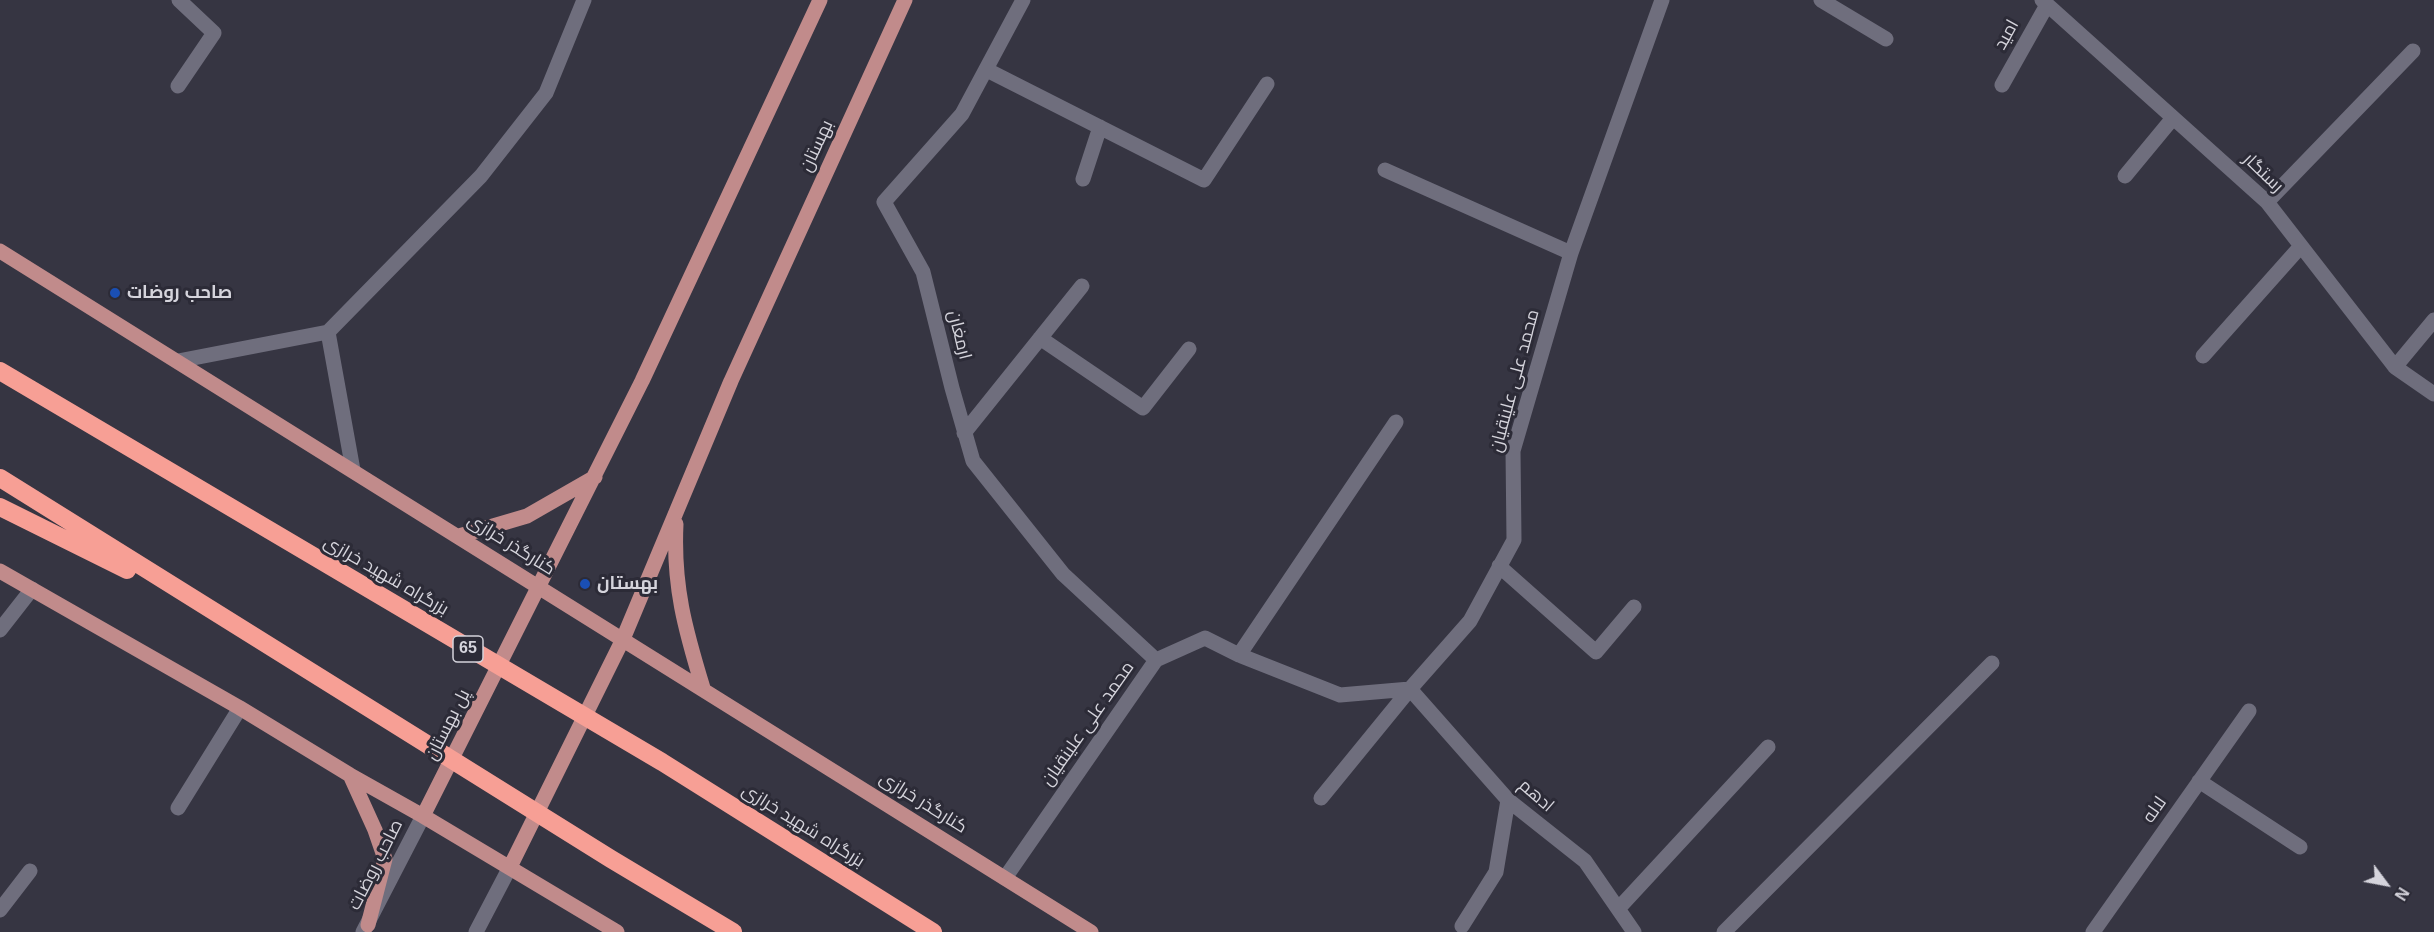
<!DOCTYPE html>
<html>
<head>
<meta charset="utf-8">
<style>
  body { margin:0 }
  #map { position:relative; width:2434px; height:932px; overflow:hidden; background:#363542; font-family:Arial,sans-serif }
  canvas { display:block }
  .north { position:absolute; left:2356px; top:854px; width:60px; height:60px; -webkit-text-stroke:4px #2c2b37; paint-order:stroke; rotate:122deg; font-size:16px; font-weight:700; line-height:24px; text-align:center; color:#d5d4dc }
  .north::after { content:''; display:block; margin:auto; width:21px; height:27px; background:#d5d4dc; clip-path:polygon(50% 0,100% 100%,50% 72%,0 100%) }
</style>
</head>
<body>
<div id="map">
<canvas width="2434" height="932"></canvas>
<div class="north">N</div>
</div>
<script>
const g = document.querySelector('canvas').getContext('2d');
g.lineJoin = 'round';
function stroke(path, color, width, dash) { g.strokeStyle = color; g.lineWidth = width; g.lineCap = dash ? 'butt' : 'round'; g.setLineDash(dash || []); g.stroke(path); }
function drawText(font, color, halo, rows, align = 'center') {
  g.font = font + ' Arial,Cairo,sans-serif'; g.lineWidth = 6; g.setLineDash([]); g.textBaseline = 'middle'; g.strokeStyle = halo; g.fillStyle = color; for (const [text, x, y, turn = 0] of rows) {
    g.save(); g.translate(x, y); g.rotate((+turn || 0) * Math.PI / 180); g.textAlign = isNaN(turn) ? turn : align; if (halo) g.strokeText(text, 0, 0); g.fillText(text, 0, 0); g.restore();
  }
}
const minor = new Path2D(`
  M1023,0l-61,114 -78,88 39,70 29,116 21,73 90,113 93,86
  M1821,0l65,39
  M2042,0l225,202 128,165 39,27
  M987,70l217,110 63,-96
  M2002,85l45,-80
  M178,86l36,-53 -35,-33
  M1385,170l186,83
  M2125,176l48,-58
  M1083,179l17,-52
  M2267,202l146,-151
  M328,332l25,138
  M1040,338l103,70 46,-59
  M2203,356l98,-110
  M178,361l150,-29 153,-156 65,-83 38,-93
  M2395,367l39,-47
  M964,433l118,-147
  M1499,566l97,86 38,-45
  M0,630l32,-41
  M1239,655l157,-233
  M2199,781l101,66
  M1321,798l89,-109 98,111 77,61 49,71
  M178,808l62,-100
  M1005,878l151,-218 49,-22 34,17 101,40 70,-6 60,-68 44,-81 -1,-89 58,-198 91,-253
  M1618,909l150,-162
  M0,910l30,-39
  M1462,926l34,-54 12,-72
  M363,932l60,-116
  M476,932l34,-65
  M1724,932l268,-269
  M2093,932l156,-221`);
const major = new Path2D(`
  M0,251l1091,681
  M676,524c-3,62 9,105 27,164
  M459,536l68,-20 68,-39
  M0,571l240,137 110,67 73,41 194,116
  M350,775l25,55 10,29 -17,66
  M423,816l219,-435 178,-381
  M510,867l113,-228 108,-258 174,-381`);
const highway = new Path2D(`
  M0,371l662,391 271,170
  M0,478l611,381 122,73
  M0,507l127,63`);
const markers = [
  [115,293,6,"#1a4fb4"],
  [585,584,6,"#1a4fb4"]
];
const shields = [
  [468,649,30]
];
const shieldNames = [
  ["65",468,649]
];
const streetNames = [
  ["امید",2007,35,-61],
  ["بهستان",817,146,-65],
  ["رستگار",2263,173,44],
  ["ارمغان",959,335,76],
  ["محمد علی علینقیان",1515,381,-75],
  ["کنارگذر خرازی",511,545,32],
  ["بزرگراه شهید خرازی",386,576,30],
  ["محمد علی علینقیان",1088,724,-55],
  ["پل بهستان",448,725,-63],
  ["ادهم",1536,796,41],
  ["کنارگذر خرازی",923,803,32],
  ["لاله",2155,810,-55],
  ["بزرگراه شهید خرازی",803,826,32],
  ["صاحب روضات",376,865,-63]
];
const poiNames = [
  ["صاحب روضات",127,293],
  ["بهستان",597,584]
];
stroke(minor, '#6f6e7d', 15);
stroke(major, '#c18b8b', 15);
stroke(highway, '#f79f95', 18);
for (const [x, y, r, color] of markers) { const dot = new Path2D(); dot.arc(x, y, r, 0, 2 * Math.PI); g.fillStyle = color; g.fill(dot); stroke(dot, '#2c2b37', 2); }
for (const [x, y, w] of shields) { const box = new Path2D(); box.roundRect(x - w / 2, y - 13, w, 26, 4.5); g.fillStyle = '#2c2b37'; g.fill(box); stroke(box, '#d5d4dc', 1.5); }
drawText('bold 16px', '#d5d4dc', null, shieldNames);
drawText('18px', '#d5d4dc', '#2c2b37', streetNames);
drawText('bold 18px', '#d5d4dc', '#2c2b37', poiNames, 'left');
</script>
</body>
</html>
